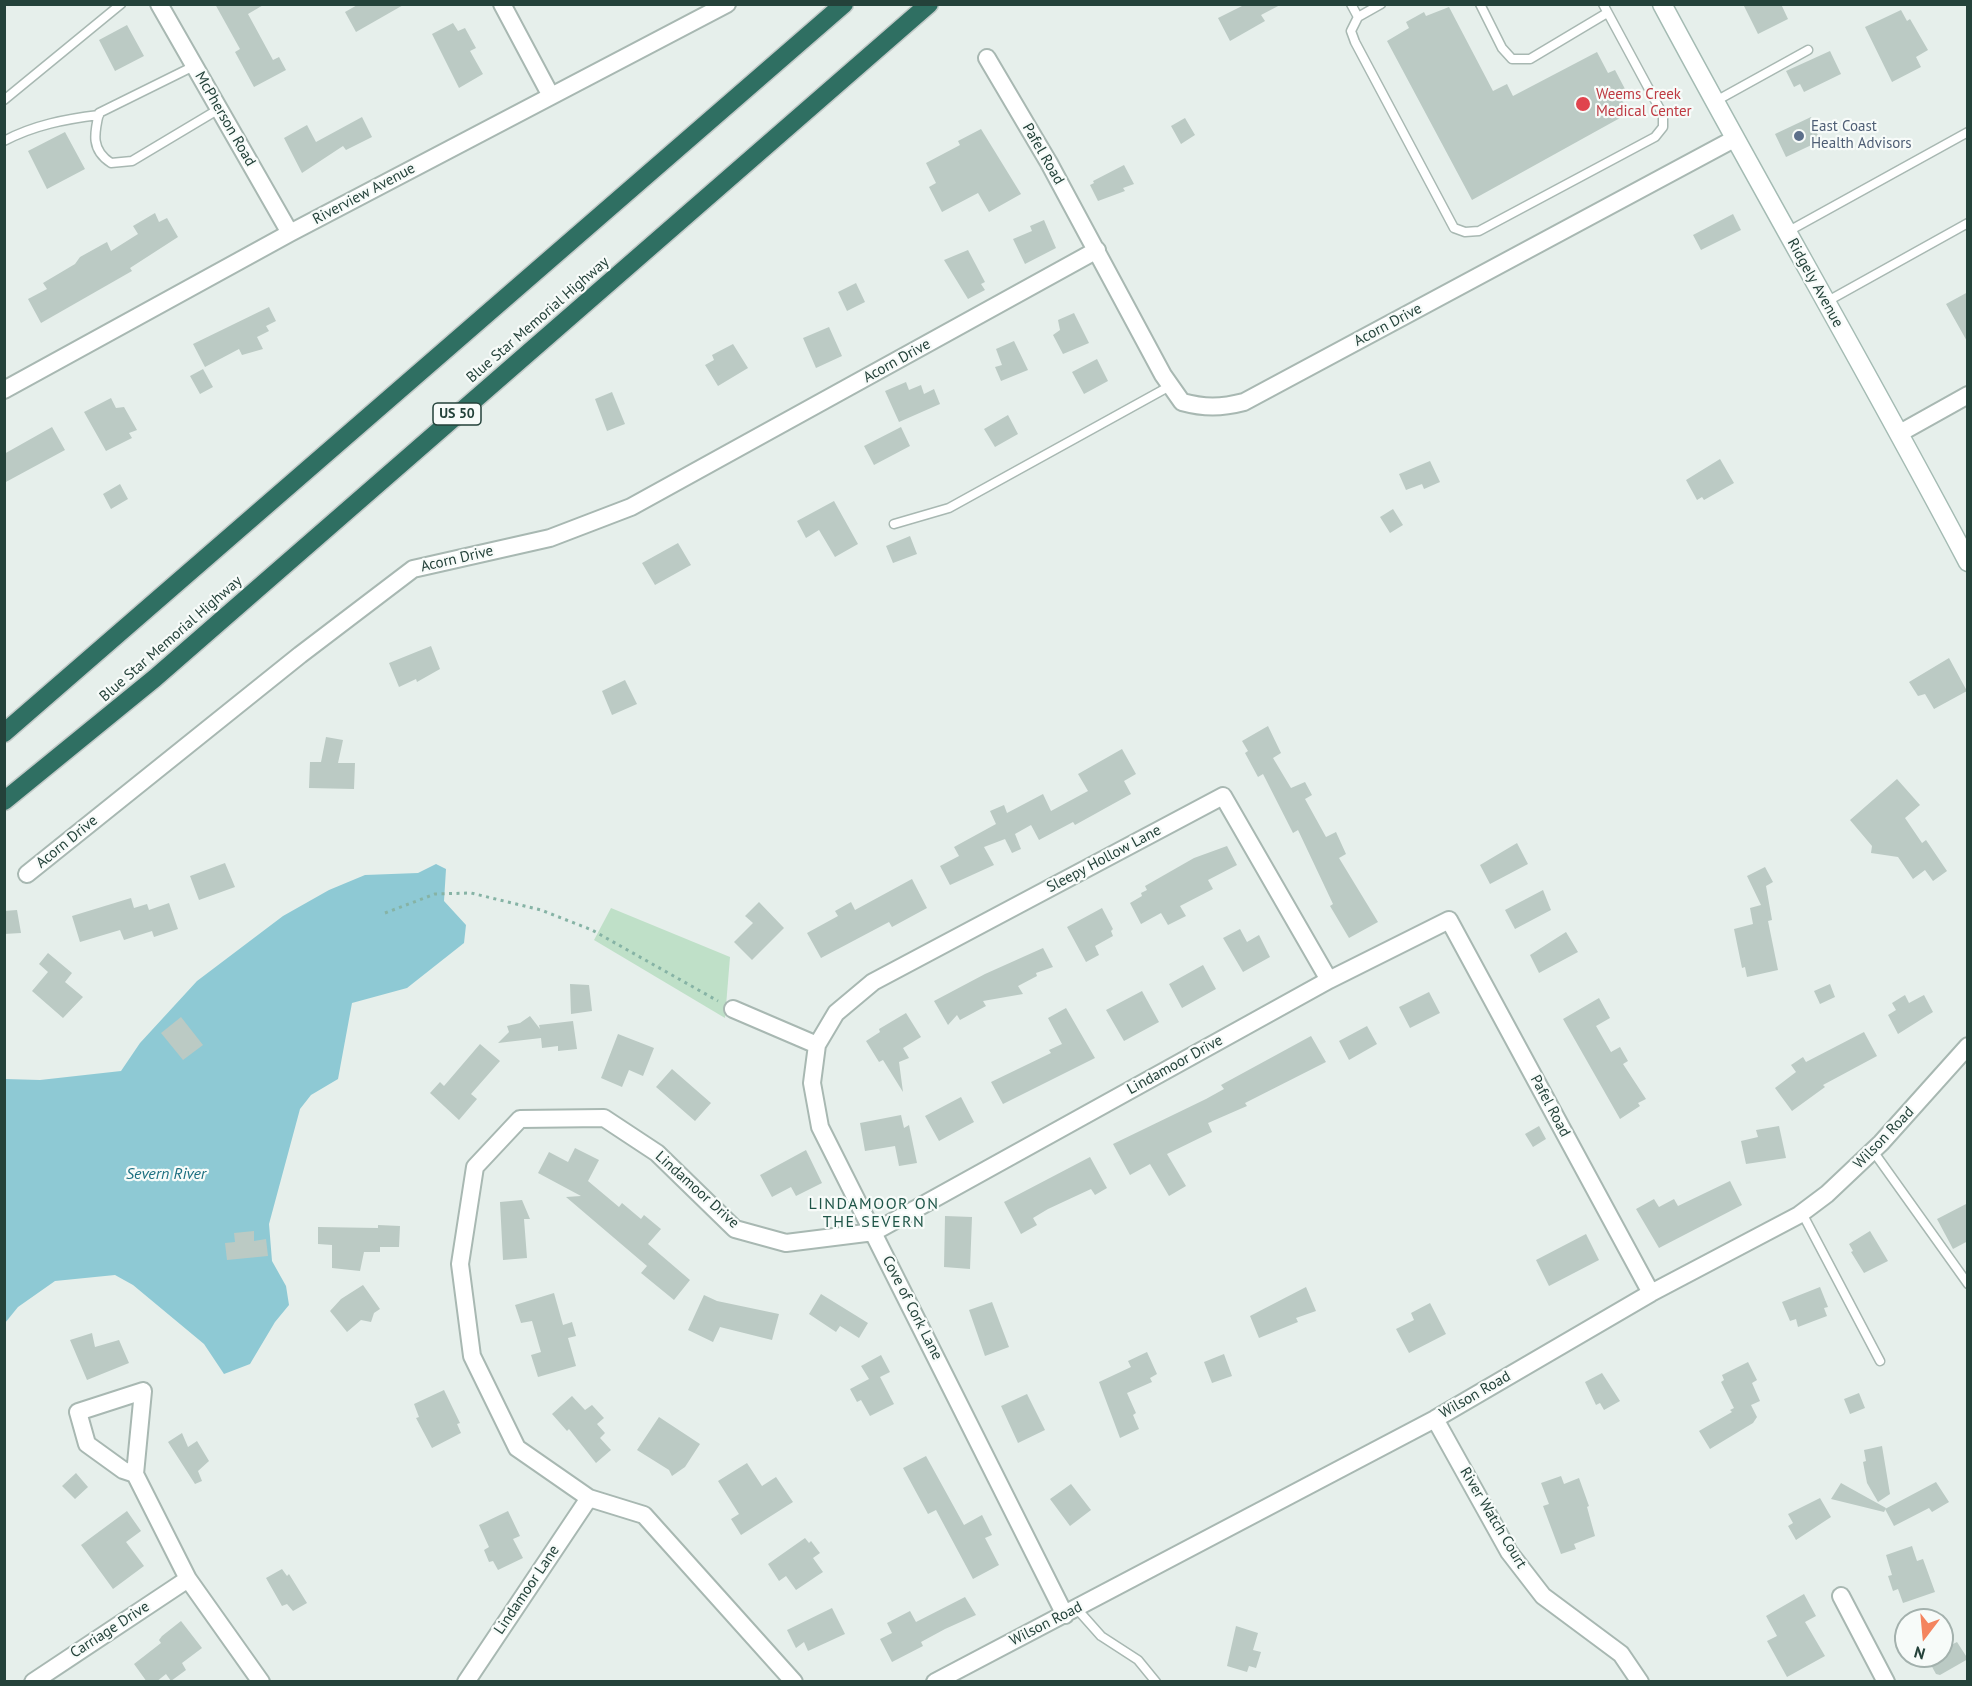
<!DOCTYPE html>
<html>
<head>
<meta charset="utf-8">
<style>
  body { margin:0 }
  #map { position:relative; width:1972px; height:1686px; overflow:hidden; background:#e6efeb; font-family:"PT Sans",sans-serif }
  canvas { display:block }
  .frame { position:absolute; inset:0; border:6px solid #24423a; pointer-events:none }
  .north { position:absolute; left:1894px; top:1608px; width:60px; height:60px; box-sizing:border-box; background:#f7fbf9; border:2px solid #a3b1ad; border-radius:50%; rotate:196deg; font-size:16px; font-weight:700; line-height:24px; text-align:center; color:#24423a }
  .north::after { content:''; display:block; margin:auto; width:21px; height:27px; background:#f4845f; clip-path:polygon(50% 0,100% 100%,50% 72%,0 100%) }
</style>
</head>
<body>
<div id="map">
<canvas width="1972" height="1686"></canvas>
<div class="frame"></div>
<div class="north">N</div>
</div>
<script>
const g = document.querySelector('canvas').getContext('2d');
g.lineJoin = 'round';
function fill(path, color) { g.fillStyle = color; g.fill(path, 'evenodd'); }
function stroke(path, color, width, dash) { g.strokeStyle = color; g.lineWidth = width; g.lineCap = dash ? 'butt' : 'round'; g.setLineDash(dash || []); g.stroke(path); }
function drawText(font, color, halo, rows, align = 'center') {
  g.font = font + ' "PT Sans",sans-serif'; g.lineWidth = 4.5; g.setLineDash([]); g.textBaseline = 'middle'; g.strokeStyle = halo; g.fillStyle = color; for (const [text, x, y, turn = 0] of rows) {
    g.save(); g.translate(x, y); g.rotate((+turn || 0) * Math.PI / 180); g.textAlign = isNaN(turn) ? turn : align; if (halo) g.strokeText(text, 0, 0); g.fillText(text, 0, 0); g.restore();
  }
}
const green = new Path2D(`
  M611,908l119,49 -5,61 -131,-78z`);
const water = new Path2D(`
  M436,864l10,5 -2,32 22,24 -2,18 -57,45 -55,15 -14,76 -27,16 -11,14 -31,115 3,37 14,25 3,19 -14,17 -25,42 -26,10 -20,-30 -71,-59 -18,-10 -60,6 -37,26 -13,16v-244l35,1 81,-9 19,-28 57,-62 86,-65 46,-26 36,-15 53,-2z`);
const building = new Path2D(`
  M215,4h50l-17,10 25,46 6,-3 7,13 -32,17 -19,-35 5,-3z
  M359,4h46l-49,28 -11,-20z
  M1246,4h36l-21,11 4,6 -35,20 -12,-23z
  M1743,4h38l7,15 -30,15z
  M1449,7l44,84 14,-7 6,12 84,-44 11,21 7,-3 10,19 -7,4 11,20 -157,87 -85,-159 22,-13 -3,-6 18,-10 2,4z
  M1901,10l6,11 3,-2 18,31 -12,7 5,10 -29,15 -27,-55z
  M453,23l5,8 7,-3 11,20 -6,3 13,23 -24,14 -27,-54z
  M127,25l17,31 -29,15 -16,-31z
  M1830,51l11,23 -37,18 -4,-8 -6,3 -8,-16z
  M362,117l10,20 -26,13 -3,-4 -41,27 -18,-35 23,-13 9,17z
  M1811,117l9,24 -34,16 -11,-23z
  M1185,118l10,17 -14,9 -10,-18z
  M981,129l40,65 -32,18 -11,-19 -36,19 -13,-25 7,-4 -10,-20 34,-18 -2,-4z
  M65,132l20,37 -38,20 -19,-38z
  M1124,165l10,19 -11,4 2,3 -27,10 -8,-16 4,-2 -1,-2z
  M155,213l4,9 8,-4 11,19 -48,31 2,3 -91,52 -13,-24 19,-10 -4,-6 32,-19 5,-7 27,-15 4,9 27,-17 -5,-8z
  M1733,214l8,16 -40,20 -8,-15z
  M1044,220l12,28 -31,16 -12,-25 19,-8 -2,-5z
  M968,250l17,32 -4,2 4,6 -17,9 -24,-39z
  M856,283l9,19 -18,9 -9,-19z
  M1968,292v51l-22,-39z
  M269,307l7,14 -10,5 3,5 -12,6 6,12 -21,6 -3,-6 -34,18 -12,-23z
  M1074,313l15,30 -26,11 -10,-19 7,-5 -2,-10z
  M829,327l13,29 -26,12 -13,-30z
  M1014,341l14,29 -27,11 -6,-14 7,-2 -6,-16z
  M733,344l15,24 -30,18 -13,-21 9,-5 -2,-5z
  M1097,359l11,22 -24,13 -12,-22z
  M203,369l10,18 -13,7 -10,-18z
  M906,382l3,8 12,-5 3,9 10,-5 6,15 -41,18 -14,-31z
  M612,392l13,32 -18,7 -12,-32z
  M111,398l5,10 8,-1 13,23 -8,3 3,5 -26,13 -22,-39z
  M1008,415l10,19 -23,13 -11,-18z
  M52,427l13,23 -61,33v-29z
  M901,427l9,19 -36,19 -10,-19z
  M1720,459l14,24 -30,17 -2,-3 -5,3 -11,-20z
  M1430,461l10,21 -16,7 -2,-5 -16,6 -7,-16z
  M120,484l8,15 -17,10 -8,-15z
  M834,501l24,43 -23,13 -16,-27 -13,8 -9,-17z
  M1393,509l10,16 -13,8 -10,-16z
  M910,536l7,18 -24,9 -7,-17z
  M678,543l13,22 -36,20 -13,-22z
  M431,646l9,23 -23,13 -1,-3 -17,8 -10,-24z
  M1949,658l18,33 -33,18 -9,-15 -7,2 -9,-14z
  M625,680l12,24 -25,11 -10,-24z
  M1268,726l13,27 -8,5 18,30 14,-6 7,13 -7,4 21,38 10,-5 10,22 -7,4 39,64 -29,16 -19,-32 3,-2 -35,-74 -5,3 -30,-59 -5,3 -13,-24 3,-2 -6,-10z
  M326,737l17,3 -5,23h17l-1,26 -45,-1 1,-26h11z
  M1122,749l14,25 -12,7 7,13 -56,31 -2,-3 -34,18 -8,-15 -16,9 6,15 -9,4 -7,-14 -21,8 10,18 -44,20 -10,-19 19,-10 -5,-9 42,-23 -6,-13 14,-6 3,8 36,-19 8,17 37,-20 -10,-17z
  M1897,779l23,26 -15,13 17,25 4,-3 21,31 -14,10 -8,-11 -12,9 -15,-22 -27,-4 1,-7 -22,-26z
  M1517,843l11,21 -38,20 -10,-19z
  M1227,846l10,19 -29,15 5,9 -33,17 6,10 -18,9 -7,-12 -20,11 -11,-21 12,-7 -1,-3 6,-3 -2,-4 49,-28z
  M225,863l10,24 -36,13 -9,-24z
  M1765,867l8,15 -7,4 6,34 -4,1 10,49 -31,7 -2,-10 -3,1 -8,-39 19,-5 -3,-16 11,-3 -14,-29z
  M912,879l15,29 -35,19 -3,-5 -68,36 -14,-25 31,-17 -3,-5 16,-9 4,8z
  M1543,890l8,20 -36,19 -10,-19z
  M131,898l3,10 13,-4 2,6 20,-7 9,26 -24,8 -2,-6 -28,9 -4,-10 -40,12 -8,-26z
  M759,902l25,26 -32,32 -18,-18 19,-19 -8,-7z
  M1102,908l11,21 -2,2 2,5 -18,10 4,9 -13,7 -19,-35z
  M17,910l4,23 -17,1v-23z
  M1240,929l7,13 12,-7 11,22 -27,15 -20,-34z
  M1566,932l12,20 -39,21 -9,-18z
  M1043,948l10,19 -17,6 1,3 -19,10 5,8 -40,7 3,5 -26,14 -3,-5 -9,10 -14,-24 51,-27z
  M48,953l24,20 -7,9 18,15 -20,21 -31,-27 16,-19 -9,-8z
  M1203,965l13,24 -34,19 -13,-24z
  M570,984l19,1 3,26 -21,3z
  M1830,984l5,13 -15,7 -6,-13z
  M1142,991l17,31 -35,19 -18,-31z
  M1429,992l11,21 -30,15 -11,-21z
  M1905,995l4,8 15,-8 9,17 -35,22 -10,-19 8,-5 -4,-7z
  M1599,998l11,20 -14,8 15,26 9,-5 8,14 -5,3 23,35 -8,4 2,3 -20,13 -57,-100z
  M1066,1008l29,50 -92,46 -12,-22 60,-29 -2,-3 13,-6 -14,-26z
  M906,1013l15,24 -18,11 6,10 -10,4 4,30 -20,-32 -4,2 -13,-21 14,-9 -1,-3z
  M530,1016l10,13 -1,-4 34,-4 4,28 -19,2v-5l-16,2 -1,-10 -43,5 11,-11 -2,-6 13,-3z
  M181,1017l22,28 -20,15 -22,-27z
  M1367,1026l10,18 -28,16 -10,-19z
  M1864,1032l13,24 -54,29 2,2 -33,24 -17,-23 21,-16 -5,-7 12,-8 3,5z
  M618,1034l36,14 -11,28 -14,-6 -7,17 -21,-9z
  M1311,1036l15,26 -81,41 2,3 -39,17 4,9 -45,22 19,32 -17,10 -19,-32 -20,11 -17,-31 93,-45 18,-10 -3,-4z
  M480,1044l20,17 -29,33 6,5 -18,21 -29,-27 10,-11 4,4z
  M672,1069l39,34 -16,18 -39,-34z
  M961,1097l13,25 -35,19 -14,-25z
  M901,1115l3,13 5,-3 8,38 -18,3 -4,-20 -30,5 -5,-28z
  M1539,1126l7,13 -13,8 -8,-13z
  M1779,1126l7,32 -40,6 -5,-23 17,-4 -2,-7z
  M575,1148l24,12 -11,21 31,26 3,-4 19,16 3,-4 17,14 -13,15 42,36 -16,20 -33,-27 6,-7 -81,-69 15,-1 -43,-23 11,-21 19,10z
  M806,1150l16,33 -26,13 -5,-9 -19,10 -12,-22z
  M1090,1157l17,31 -12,7 -4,-6 -43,20 -15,9 4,7 -16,9 -17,-32z
  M1730,1181l12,24 -83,43 -23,-39 18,-10 5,8 15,-8 4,7z
  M522,1200l8,19h-6l3,39 -24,2 -3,-58z
  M1968,1203v38l-15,8 -16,-30z
  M945,1216l27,1 -2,52 -26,-2z
  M378,1225l22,1 -1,21h-19v5h-16l-4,19 -28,-3v-23l-14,-1v-17l60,1z
  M254,1231v10l12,-2 2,17 -41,4 -2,-17 10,-1 -1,-9z
  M1870,1231l18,30 -24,12 -13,-21 2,-1 -4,-7z
  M1586,1234l13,26 -50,26 -13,-26z
  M363,1285l17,24 -6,4 -3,9 -10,-2 -14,12 -17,-21 11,-12z
  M1306,1287l10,24 -20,7 2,4 -39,16 -9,-22z
  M1820,1287l8,20 -4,1 3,8 -29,11 -2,-8 -6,2 -8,-19z
  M554,1293l9,32 9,-3 4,14 -8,2 8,28 -38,11 -7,-22 10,-3 -9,-31 -11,2 -6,-18z
  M821,1294l47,29 -9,15 -19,-12 -4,6 -27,-18z
  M704,1295l13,6 62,13 -7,26 -52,-13 -7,15 -25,-12z
  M992,1302l17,45 -24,9 -16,-46z
  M1430,1303l16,31 -37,19 -13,-24 18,-9 -3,-7z
  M92,1333l3,14 24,-7 10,23 -42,17 -17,-40z
  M1147,1352l10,22 -7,4 2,4 -25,11 9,20 -3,2 6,14 -19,9 -21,-56 32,-15 -3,-6z
  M1224,1354l8,22 -20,7 -8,-21z
  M881,1355l9,17 -10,5 14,27 -24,12 -9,-16 -4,2 -7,-13 19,-10 -8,-13z
  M1748,1362l9,18 -5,3 8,18 -9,4 6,12 -4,6 -43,26 -11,-18 33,-19 -2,-2 4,-2 -13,-26 3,-2 -2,-5z
  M1602,1373l18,28 -16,9 -4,-7 -4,2 -11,-23z
  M444,1390l16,33 -3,1 4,9 -29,15 -16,-30 3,-1 -5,-13z
  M1859,1393l6,15 -15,6 -6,-15z
  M1027,1394l18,36 -27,13 -17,-37z
  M572,1396l13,14 7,-5 12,13 -7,6 8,9 -5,5 11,12 -15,13 -27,-34 -2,2 -15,-17z
  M659,1417l41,27 -15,23 -13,9 -3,-6 -32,-20z
  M182,1433l6,14 9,-6 12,20 -11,10 4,10 -7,3 -27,-42z
  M1882,1446l8,48 -12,8 -11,-19 -4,-21 3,-1 -2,-11z
  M926,1456l38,69 18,-10 10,20 -7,3 14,27 -26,14 -37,-69 -8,4 -25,-46z
  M747,1463l15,23 14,-9 17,25 -52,33 -10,-16 8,-5 -21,-33z
  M76,1473l12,14 -13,12 -13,-13z
  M1561,1476l3,8 15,-6 10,28 -2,1 8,29 -21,8 2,5 -15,5 -18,-48 6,-2 -8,-21z
  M1936,1482l13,20 -17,10 -3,-4 -35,18 -9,-17z
  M1841,1483l45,25 -2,4 -53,-13z
  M1071,1484l20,26 -21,16 -20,-27z
  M1820,1498l11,19 -35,23 -8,-14 5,-3 -5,-9z
  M127,1511l14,20 -15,11 18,24 -31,23 -32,-44z
  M508,1511l12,25 -7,3 10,19 -25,12 -5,-9 -4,1 -5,-12 5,-3 -10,-22z
  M805,1538l4,5 2,-2 9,12 -7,5 10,14 -27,18 -10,-14 -7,5 -11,-17z
  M1912,1546l5,15 6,-2 12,33 -32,11 -5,-14 -5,2 -5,-15 4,-1 -6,-20z
  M282,1569l5,7 2,-2 18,29 -14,8 -6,-7 -5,2 -16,-28z
  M1804,1594l12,22 -11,6 20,34 -38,21 -20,-36 10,-5 -11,-20z
  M965,1597l11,18 -31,14 -24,13 2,4 -31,16 -12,-23 12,-6 -5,-10 23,-12 6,11z
  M832,1608l13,26 -37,17 -4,-9 -8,6 -9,-18z
  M181,1621l21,27 -20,15 4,7 -15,11 -5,-7 -10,8h-9l-13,-18 27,-21 -2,-3 3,-4z
  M1942,1625l11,19 4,-2 11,17 -28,16 -4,-1 -10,-18h16z
  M1236,1626l22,7 -5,17 8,2 -5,16 -7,-2 -2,6 -20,-6z`);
const path = new Path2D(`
  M385,913l50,-19 36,-1 70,17 51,20 126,71`);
const service = new Path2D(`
  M1351,4l7,13
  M1381,4l-23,13 -7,14 4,11 99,186 11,4 14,-1 176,-94 8,-10v-12l-60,-111
  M1480,4l22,44 10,11h18l77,-46
  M194,66l-95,47c-5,21 -8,37 12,50l21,-2 87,-52
  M4,100l117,-96
  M1714,102l94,-52
  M4,141c30,-16 62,-22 95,-26
  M1787,232l181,-100
  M1826,302l142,-79
  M894,524l55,-16 221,-122
  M1873,1151l95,133
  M1802,1213l78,148
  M1077,1609l24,27 37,24 18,22`);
const minor = new Path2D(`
  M159,4l131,229
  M502,4l49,92
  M987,58l62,105 114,212 19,27c22,6 39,6 62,0l490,-263
  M4,390l286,-157 437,-229
  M1900,433l68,-38
  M27,874l273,-219 113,-86 137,-31 81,-31 466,-257
  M733,1009l84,36 -5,38 8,44 245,488
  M817,1045l19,-32 37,-31 350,-186 106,184
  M1435,1419l74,133 34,44 78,58 19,28
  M188,1579l73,103
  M1841,1596l45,86
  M33,1682l155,-103 -53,-105 8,-83 -65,21 9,32 36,26 12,4
  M466,1682l123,-184
  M794,1682l-150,-167 -55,-17 -72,-50 -45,-92 -12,-92 15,-97 45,-48 84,-1 53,35 78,76 51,14 88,-11 455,-252 120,-60 202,373
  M935,1682l500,-263 216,-126 148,-78 28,-21 54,-51 87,-97`);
const secondary = new Path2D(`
  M1662,4c100,187 207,370 306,558`);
const motorway = new Path2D(`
  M4,733l840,-729
  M4,801l151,-123 774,-674`);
const markers = [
  [1583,104,8,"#e0444e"],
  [1799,136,6,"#5c6f8a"]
];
const shields = [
  [457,414,48]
];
const shieldNames = [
  ["US 50",457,414]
];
const healthNames = [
  ["Weems Creek",1596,95],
  ["Medical Center",1596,112]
];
const streetNames = [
  ["McPherson Road",225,119,60],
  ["Pafel Road",1043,154,60],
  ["Riverview Avenue",364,194,-28],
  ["Ridgely Avenue",1815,283,61],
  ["Blue Star Memorial Highway",538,320,-41],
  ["Acorn Drive",1388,325,-28],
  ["Acorn Drive",897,361,-29],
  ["Acorn Drive",457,559,-13],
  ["Blue Star Memorial Highway",171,639,-41],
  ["Acorn Drive",67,842,-39],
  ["Sleepy Hollow Lane",1104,859,-28],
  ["Lindamoor Drive",1175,1065,-29],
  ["Pafel Road",1550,1106,62],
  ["Wilson Road",1884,1138,-46],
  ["Lindamoor Drive",697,1190,42],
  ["Cove of Cork Lane",912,1308,63],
  ["Wilson Road",1475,1395,-30],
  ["River Watch Court",1493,1518,59],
  ["Lindamoor Lane",527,1590,-56],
  ["Wilson Road",1046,1624,-27],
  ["Carriage Drive",110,1630,-33]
];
const serviceNames = [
  ["East Coast",1811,127],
  ["Health Advisors",1811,144]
];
const waterNames = [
  ["Severn River",166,1174]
];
const neighbourhoodNames = [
  ["LINDAMOOR ON",874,1204],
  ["THE SEVERN",874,1222]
];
fill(green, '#bfe0c8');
fill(water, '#8ec9d4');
fill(building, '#bbcac4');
stroke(service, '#a8b8b2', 11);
stroke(minor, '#a8b8b2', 20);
stroke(secondary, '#a4bbb3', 21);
stroke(motorway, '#c2cac8', 21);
stroke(path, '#86b3a5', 3, [3, 4.5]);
stroke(service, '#fff', 8);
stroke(minor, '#fff', 16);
stroke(secondary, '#fff', 18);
stroke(motorway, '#2f6f62', 18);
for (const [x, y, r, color] of markers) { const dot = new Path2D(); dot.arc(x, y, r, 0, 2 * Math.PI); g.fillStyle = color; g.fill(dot); stroke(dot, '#f7fbf9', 2); }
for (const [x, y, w] of shields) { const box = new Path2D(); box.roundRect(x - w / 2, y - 11, w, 22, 4.5); g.fillStyle = '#f7fbf9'; g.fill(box); stroke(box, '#24423a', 1.5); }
drawText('bold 14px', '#24423a', null, shieldNames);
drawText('15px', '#be3a42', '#f7fbf9', healthNames, 'left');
drawText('15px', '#24423a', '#f7fbf9', streetNames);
drawText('15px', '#4e5e75', '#f7fbf9', serviceNames, 'left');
drawText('italic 16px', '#1c6f80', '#f7fbf9', waterNames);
g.letterSpacing = '1.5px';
drawText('16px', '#1f5548', '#f7fbf9', neighbourhoodNames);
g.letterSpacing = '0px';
</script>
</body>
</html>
